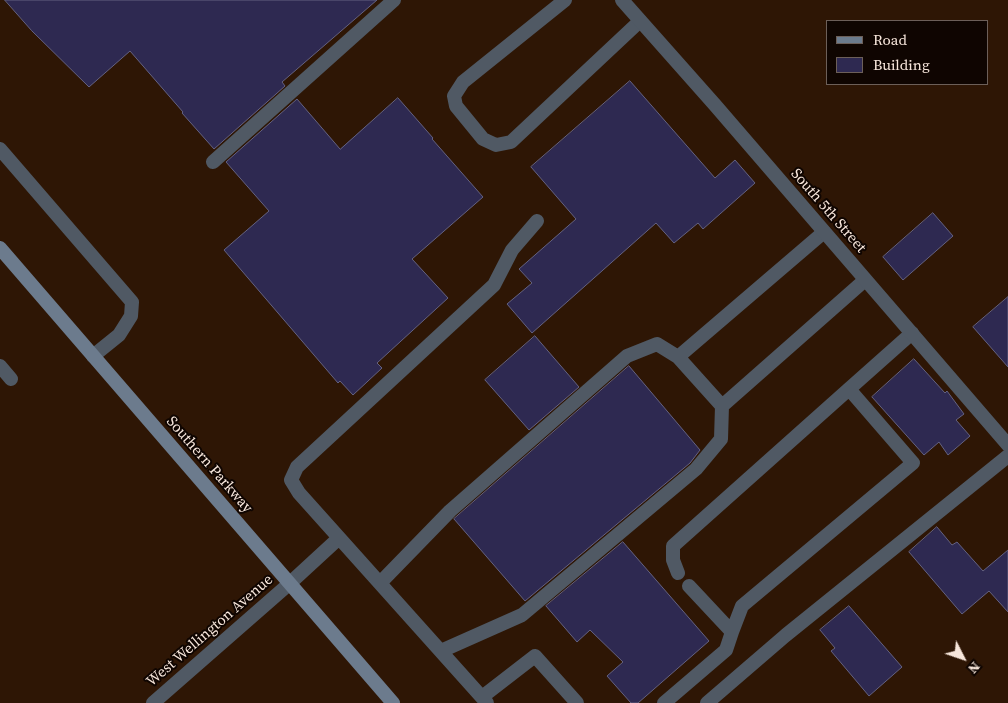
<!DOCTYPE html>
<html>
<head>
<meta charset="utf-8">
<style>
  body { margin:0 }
  #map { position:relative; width:1008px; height:703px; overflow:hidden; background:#2e1605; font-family:"Source Serif 4",serif }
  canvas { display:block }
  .legend { position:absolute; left:826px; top:20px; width:162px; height:65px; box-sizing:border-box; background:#0f0501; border:1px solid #6c5f59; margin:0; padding:6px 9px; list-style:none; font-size:15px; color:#f8e7dc }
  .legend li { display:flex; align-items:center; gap:10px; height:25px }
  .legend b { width:25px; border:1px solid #6c5f59 }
  .north { position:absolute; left:938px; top:633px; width:50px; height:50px; -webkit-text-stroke:4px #0f0501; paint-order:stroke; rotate:131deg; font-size:14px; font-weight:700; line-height:20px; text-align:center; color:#f8e7dc }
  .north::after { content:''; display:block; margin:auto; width:18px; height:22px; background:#f8e7dc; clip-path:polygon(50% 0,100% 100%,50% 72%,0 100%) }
</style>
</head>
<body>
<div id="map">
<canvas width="1008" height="703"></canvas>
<ul class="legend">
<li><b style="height:6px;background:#6c7b8d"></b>Road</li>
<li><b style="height:14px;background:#2e2951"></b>Building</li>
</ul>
<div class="north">N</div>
</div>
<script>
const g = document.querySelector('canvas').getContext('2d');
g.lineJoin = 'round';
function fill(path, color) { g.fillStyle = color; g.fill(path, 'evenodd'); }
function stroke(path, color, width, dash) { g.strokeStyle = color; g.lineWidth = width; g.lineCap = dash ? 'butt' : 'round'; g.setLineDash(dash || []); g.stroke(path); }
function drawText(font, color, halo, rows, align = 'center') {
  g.font = font + ' "Source Serif 4",serif'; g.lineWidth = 4; g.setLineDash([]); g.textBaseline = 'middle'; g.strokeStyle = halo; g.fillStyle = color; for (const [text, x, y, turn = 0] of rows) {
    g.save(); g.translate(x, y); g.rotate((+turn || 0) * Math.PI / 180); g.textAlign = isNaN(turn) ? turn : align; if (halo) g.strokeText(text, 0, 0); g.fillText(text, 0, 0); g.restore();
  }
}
const building = new Path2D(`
  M5,0h372l-95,82 3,4 -71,63 -32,-36 1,-1 -53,-61 -41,36 -57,-56z
  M630,81l85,97 20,-18 20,23 -52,46 -5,-6 -24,20 -18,-20 -124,110 -25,-29 25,-21 -13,-14 57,-50 -45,-52z
  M398,98l35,40 -1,1 51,58 -71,62 36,39 -71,65 5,5 -29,27 -13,-14 -2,2 -114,-133 45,-39 -43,-49 71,-63 43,50z
  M933,213l20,23 -50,44 -20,-23z
  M1008,297v70l-35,-40z
  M535,336l44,51 -50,43 -44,-50z
  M914,359l31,34 2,-2 17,23 -8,6 14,16 -22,19 -9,-13 -15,13 -52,-58z
  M629,366l71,84 -10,13 -165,138 -71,-82z
  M937,527l15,18 5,-3 26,29 25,-21v62l-19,-21 -27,23 -53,-62z
  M623,542l86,99 -71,62h-7l-24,-27 16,-14 -33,-32 -13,12 -31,-36z
  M849,606l53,61 -33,29 -38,-45 4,-3 -15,-18z`);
const service = new Path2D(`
  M565,0l-102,82 -9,14 2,10 27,33 13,6 15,-3 129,-121
  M0,149l132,153 -1,14 -12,19 -26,21
  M213,162l181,-162
  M824,232l-146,125 44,49 143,-126
  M0,366l11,13
  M849,389l63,-56
  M380,583l70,-72 177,-155 30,-12 21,13
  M289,584l50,-46
  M689,586l43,46
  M441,651l81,-36 174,-146 25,-30 1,-33
  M482,697l53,-41 42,47
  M487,703l-188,-210 -8,-13 6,-13 197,-182 18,-35 25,-29
  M664,703l62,-53 6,-18 10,-26 171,-143 -64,-74 -176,157v14l5,13
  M707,703l79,-68 222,-179`);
const minor = new Path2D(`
  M622,0l93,105 293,340
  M153,703l136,-119`);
const secondary = new Path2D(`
  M0,248l393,455`);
const streetNames = [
  ["South 5th Street",828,211,49],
  ["Southern Parkway",209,465,49],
  ["West Wellington Avenue",210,631,-41]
];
fill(building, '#2e2951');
stroke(building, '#646281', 1);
stroke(service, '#505964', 14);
stroke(minor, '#505964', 14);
stroke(secondary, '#6c7b8d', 14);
drawText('15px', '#f8e7dc', '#0f0501', streetNames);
</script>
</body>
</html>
